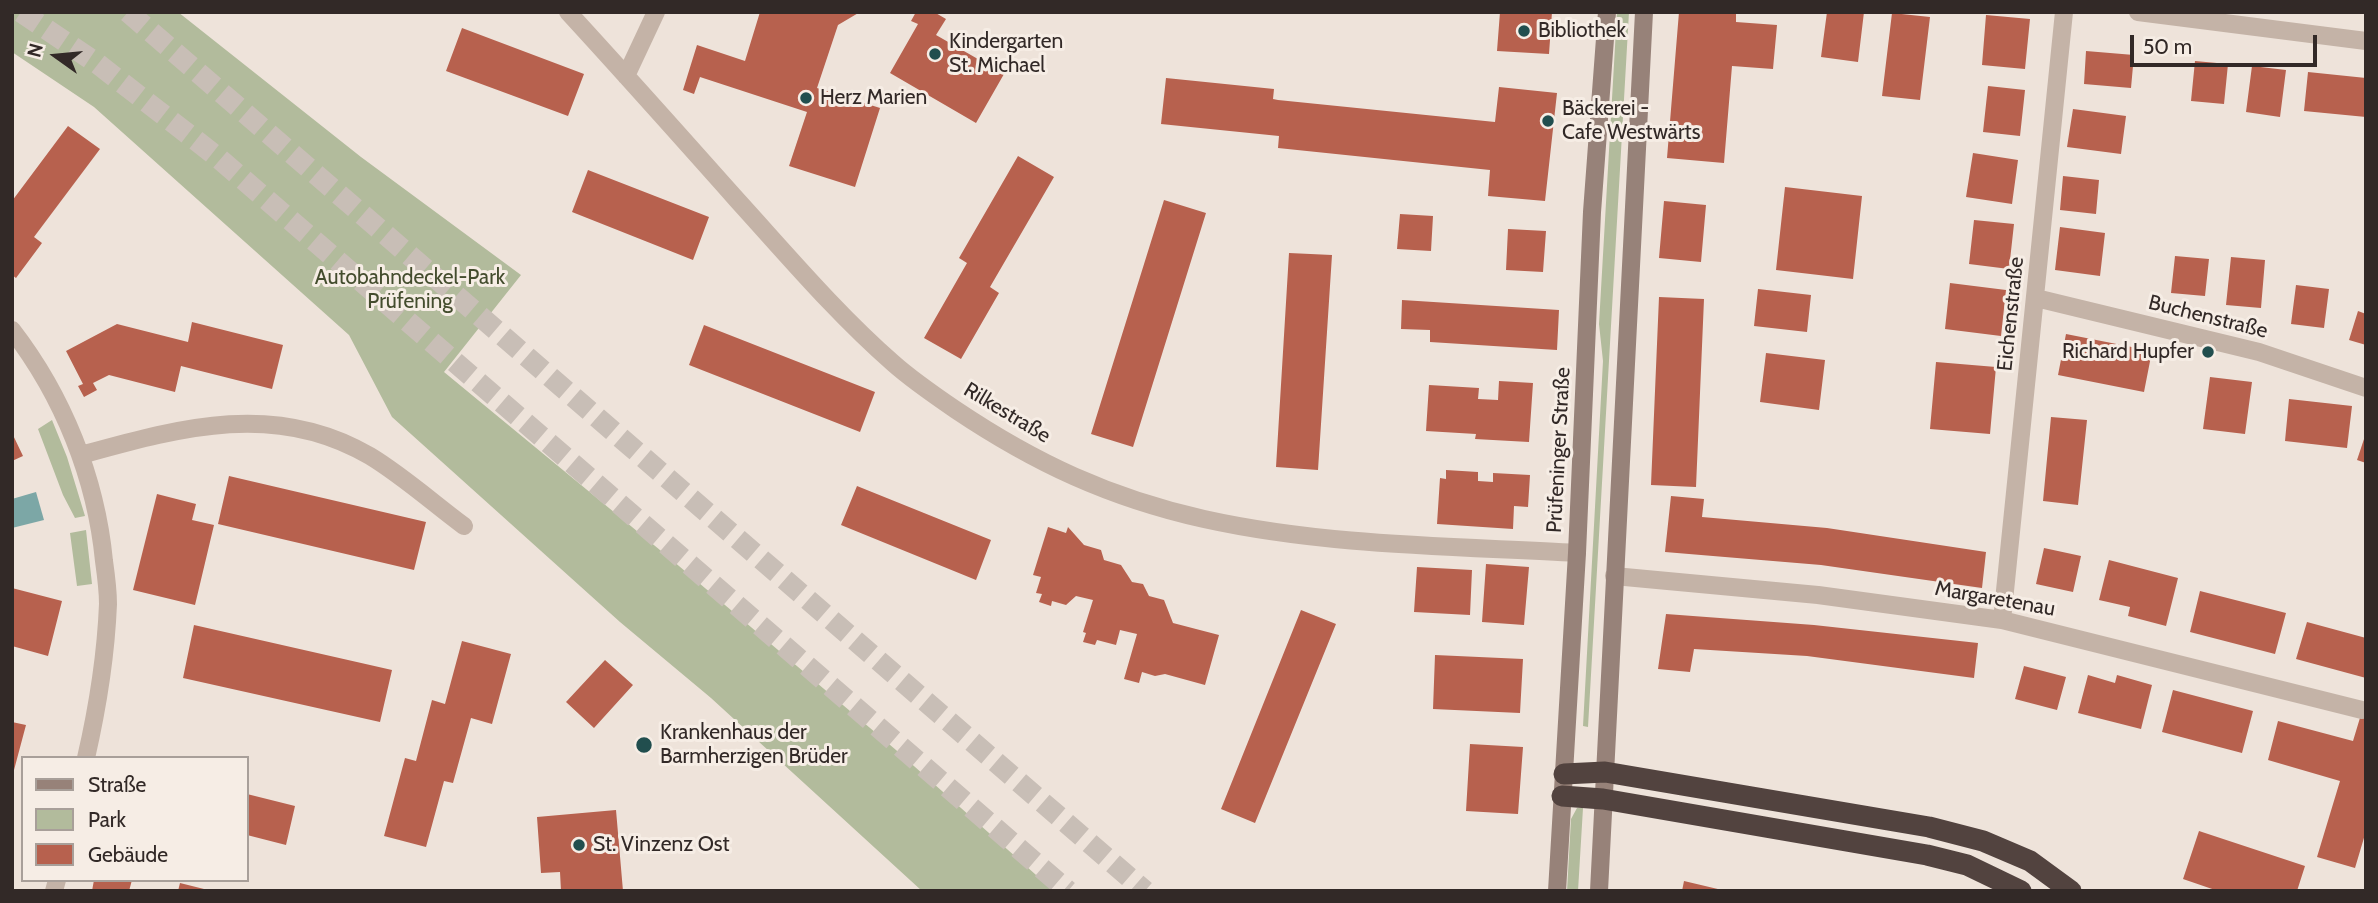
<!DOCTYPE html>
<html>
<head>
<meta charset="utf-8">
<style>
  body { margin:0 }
  #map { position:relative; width:2378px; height:903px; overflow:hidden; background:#eee3da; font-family:Cabin,sans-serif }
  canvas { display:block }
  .frame { position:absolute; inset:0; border:14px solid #322927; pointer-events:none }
  .legend { position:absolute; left:21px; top:756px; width:228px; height:126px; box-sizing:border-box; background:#f6ede5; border:2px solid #a89f99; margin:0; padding:9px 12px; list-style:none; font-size:21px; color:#322927 }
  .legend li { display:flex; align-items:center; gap:14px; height:35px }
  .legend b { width:35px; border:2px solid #a89f99 }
  .north { position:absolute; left:21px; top:21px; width:70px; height:70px; -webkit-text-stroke:5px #f6ede5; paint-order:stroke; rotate:285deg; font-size:19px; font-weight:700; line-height:28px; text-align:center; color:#322927 }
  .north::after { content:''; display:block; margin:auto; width:24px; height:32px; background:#322927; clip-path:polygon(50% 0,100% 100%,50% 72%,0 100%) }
  .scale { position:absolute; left:2130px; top:35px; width:187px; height:32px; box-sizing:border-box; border:4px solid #322927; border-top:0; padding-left:9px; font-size:21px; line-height:24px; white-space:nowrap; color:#322927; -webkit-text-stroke:5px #f6ede5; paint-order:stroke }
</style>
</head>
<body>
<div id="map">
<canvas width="2378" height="903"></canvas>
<div class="frame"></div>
<ul class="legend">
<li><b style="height:9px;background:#978279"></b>Straße</li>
<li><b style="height:19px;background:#b2bb9c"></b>Park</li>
<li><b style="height:19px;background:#b7614e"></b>Gebäude</li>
</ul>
<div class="north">N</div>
<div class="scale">50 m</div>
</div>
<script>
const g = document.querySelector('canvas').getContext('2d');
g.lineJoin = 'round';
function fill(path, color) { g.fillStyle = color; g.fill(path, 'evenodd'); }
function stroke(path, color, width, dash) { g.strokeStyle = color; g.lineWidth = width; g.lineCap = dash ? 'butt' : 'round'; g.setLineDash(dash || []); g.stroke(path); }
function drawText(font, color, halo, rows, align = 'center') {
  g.font = font + ' Cabin,sans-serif'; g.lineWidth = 6; g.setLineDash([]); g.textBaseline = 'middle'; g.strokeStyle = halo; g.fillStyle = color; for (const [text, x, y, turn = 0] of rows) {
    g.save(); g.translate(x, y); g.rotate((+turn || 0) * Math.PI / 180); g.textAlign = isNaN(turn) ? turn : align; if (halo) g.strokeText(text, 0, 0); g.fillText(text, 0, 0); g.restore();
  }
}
const green = new Path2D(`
  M12,12h166l183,145 160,118 -77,97 222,183 230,195 158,141h-132l-211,-193 -91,-76 -228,-205 -43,-82 -255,-228 -82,-55z
  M1617,12h12l-41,715 -5,-1 20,-365 -4,-37z
  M52,420l15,37 18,59 -10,2 -12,-23 -25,-66z
  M86,530l6,54 -15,2 -7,-53z
  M1577,808h6l-5,83h-11l4,-72z`);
const water = new Path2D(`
  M36,492l8,28 -32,8v-29z`);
const building = new Path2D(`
  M760,12h100l-22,13 -21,63 63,20 -25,79 -66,-21 18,-54 -107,-35 -6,17 -11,-4 14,-45 48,16z
  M916,12h18l12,7 -10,16 68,39 -28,49 -86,-50 28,-49 -7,-3z
  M1500,12h52l-3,42 -52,-3z
  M1679,12h57v10l41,3 -4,44 -41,-3 -8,97 -57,-5z
  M1827,12h37l-6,50 -37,-5z
  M1892,13l38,4 -10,83 -38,-4z
  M1986,15l44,4 -5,50 -43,-4z
  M462,28l122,46 -16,42 -122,-45z
  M2086,51l48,4 -3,33 -47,-4z
  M2195,61l33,3 -4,40 -33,-3z
  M2252,66l34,4 -6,47 -34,-5z
  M2308,72l58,6v39l-62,-6z
  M1166,78l108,11 -1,10 5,1 217,22 4,-35 58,6 -12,108 -57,-5 2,-26 -212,-22 1,-12 -118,-12z
  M1988,86l37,4 -5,46 -37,-4z
  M2073,109l53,7 -5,38 -54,-7z
  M68,126l32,23 -66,88 8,6 -26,35 -4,-3v-74z
  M1973,153l45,7 -6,44 -46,-7z
  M1018,156l36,21 -64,110 9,6 -38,66 -37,-21 43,-75 -8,-5z
  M588,170l121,47 -16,43 -121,-48z
  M2063,176l36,4 -3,34 -36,-4z
  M1785,187l77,9 -9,83 -77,-9z
  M1164,200l42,13 -73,234 -42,-13z
  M1664,201l42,4 -5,57 -42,-4z
  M1400,214l33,2 -2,35 -34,-2z
  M1974,220l40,4 -5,45 -40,-5z
  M2060,227l45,6 -5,43 -45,-6z
  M1508,229l38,2 -3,41 -37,-2z
  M1289,253l43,2 -14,215 -42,-3z
  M2175,256l34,3 -4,37 -34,-3z
  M2231,257l34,3 -4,48 -35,-3z
  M1950,283l56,7 -5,46 -56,-7z
  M2296,285l33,4 -5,39 -33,-4z
  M1758,289l53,6 -4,37 -53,-6z
  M1659,297l45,2 -8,188 -45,-2z
  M1402,300l157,10 -2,40 -127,-8v-12l-29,-1z
  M2358,311l8,3v31l-17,-5z
  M192,322l91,23 -11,44 -91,-23 -6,26 -66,-17 -16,8 4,7 -13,7 -6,-11 5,-2 -17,-33 51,-27 71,18z
  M704,325l171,67 -15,40 -171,-67z
  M2066,334l86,17 -8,41 -86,-17z
  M1766,353l59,7 -6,50 -59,-8z
  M1936,362l60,5 -6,67 -60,-5z
  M2210,377l42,5 -7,52 -42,-5z
  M1499,381l34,2 -4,59 -54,-3 1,-5 -50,-3 3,-46 50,3 -1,11 20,1z
  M2289,399l63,7 -5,42 -62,-7z
  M2051,417l36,3 -9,85 -35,-4z
  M12,433l11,23 -11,5z
  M2365,436h1v27l-9,-3z
  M1446,470l32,2v9l15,1v-9l37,2 -2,32 -14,-1 -1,23 -76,-5 3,-46 6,1z
  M229,476l197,46 -12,48 -196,-46z
  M857,486l134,54 -15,40 -135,-55z
  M157,494l39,10 -4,16 22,5 -19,80 -62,-15z
  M1671,496l33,3 -2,18 125,11 159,24 -4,36 -161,-23 -156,-13z
  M1048,527l18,6 2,-6 16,18 17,5 3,10 17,5 11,17 11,2 6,12 15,4 9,23 46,12 -14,50 -40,-11 -10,2 -13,-4 -3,11 -15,-4 13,-45 -17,-4 -4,15 -19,-5 -2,5 -12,-3 3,-9 -3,-1 10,-32 -17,-4 -10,9 -14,-4 -1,5 -12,-4 3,-8 -6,-1 5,-16 -8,-2z
  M2044,548l37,8 -8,36 -37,-8z
  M2109,560l69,18 -12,48 -38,-10 2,-9 -31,-7z
  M1486,564l43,3 -5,58 -42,-3z
  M1417,567l55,3 -2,45 -56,-3z
  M12,588l50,13 -14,55 -36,-10z
  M2200,591l86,22 -11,41 -85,-22z
  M1301,610l35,14 -81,199 -34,-14z
  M1666,614l148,11 164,18 -4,35 -167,-22 -113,-7 -4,23 -32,-3z
  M2307,622l59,16v40l-70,-19z
  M194,625l198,45 -12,52 -197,-44z
  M462,641l49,13 -19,70 -21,-6 -18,65 -9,-2 -18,66 -42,-11 21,-78 11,3 16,-61 13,4z
  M1435,655l88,4 -3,54 -87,-4z
  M605,660l28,25 -39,43 -28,-26z
  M2024,666l42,11 -9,33 -42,-11z
  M2088,675l27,8 2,-8 35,10 -11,44 -63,-16z
  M2173,690l80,21 -11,42 -80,-21z
  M2366,698v133l-11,37 -38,-11 23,-76 -72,-21 10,-39 75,20z
  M12,722l14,3 -12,45h-2z
  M1470,744l53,3 -5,67 -52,-3z
  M247,794l48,12 -9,39 -39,-10z
  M616,810l7,81h-62l-1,-19 -19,1 -4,-56z
  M2199,831l106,35 -8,25h-79l-35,-12z
  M94,880h38l-3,11h-37z
  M1684,881l38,9v1h-40z
  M180,883l28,7v1h-30z`);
const highwayTunnel = new Path2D(`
  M21,12l77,52 118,92 852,735
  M128,12l1017,879`);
const street = new Path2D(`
  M568,12c57,62 114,126 170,189 50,55 99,113 155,162 19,17 41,32 63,47 79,53 154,88 248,109 122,27 248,27 373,34
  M2138,12l228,29
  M626,76l30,-64
  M2036,298l223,54 107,36
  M12,330c51,66 84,148 92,231 2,14 4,29 4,43 -2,49 -11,106 -22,154
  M81,455c98,-27 194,-55 289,1 33,20 63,47 94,70
  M1614,576l204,19 184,25 360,90
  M2002,620l62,-608
  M54,891l3,-11`);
const secondary = new Path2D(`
  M1557,891l20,-338 15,-341 15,-200
  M1599,891l45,-879`);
const highway = new Path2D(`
  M1564,774l41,-2 324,55 54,14 47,20 41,30
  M1562,796l41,3 324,56 40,10 54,26`);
const markers = [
  [1524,31,7,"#214e4e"],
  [935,54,7,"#214e4e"],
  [806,98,7,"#214e4e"],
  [1548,121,7,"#214e4e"],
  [2208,352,7,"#214e4e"],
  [644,745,9,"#214e4e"],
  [579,845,7,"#214e4e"]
];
const poiNames = [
  ["Bibliothek",1538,31],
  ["Kindergarten",949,42],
  ["St. Michael",949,66],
  ["Herz Marien",820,98],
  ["Bäckerei -",1562,109],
  ["Cafe Westwärts",1562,133],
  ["Richard Hupfer",2194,352,"right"],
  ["Krankenhaus der",660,733],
  ["Barmherzigen Brüder",660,757],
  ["St. Vinzenz Ost",593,845]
];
const parkNames = [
  ["Autobahndeckel-Park",410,278],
  ["Prüfening",410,302]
];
const streetNames = [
  ["Eichenstraße",2011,314,-84],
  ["Buchenstraße",2208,317,14],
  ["Rilkestraße",1007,413,31],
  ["Prüfeninger Straße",1559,450,-87],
  ["Margaretenau",1995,599,10]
];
fill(green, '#b2bb9c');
fill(water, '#7ca7a6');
fill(building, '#b7614e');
stroke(highwayTunnel, '#c8beb6', 21, [21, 10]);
stroke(street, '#c4b3a7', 18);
stroke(secondary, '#978279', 18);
stroke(highway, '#52433f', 21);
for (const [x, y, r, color] of markers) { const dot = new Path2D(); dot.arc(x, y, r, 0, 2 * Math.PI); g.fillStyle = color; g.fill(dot); stroke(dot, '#f6ede5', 2.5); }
drawText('21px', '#322927', '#f6ede5', poiNames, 'left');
drawText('21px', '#444d2e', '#f6ede5', parkNames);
drawText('21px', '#322927', '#f6ede5', streetNames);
</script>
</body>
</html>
